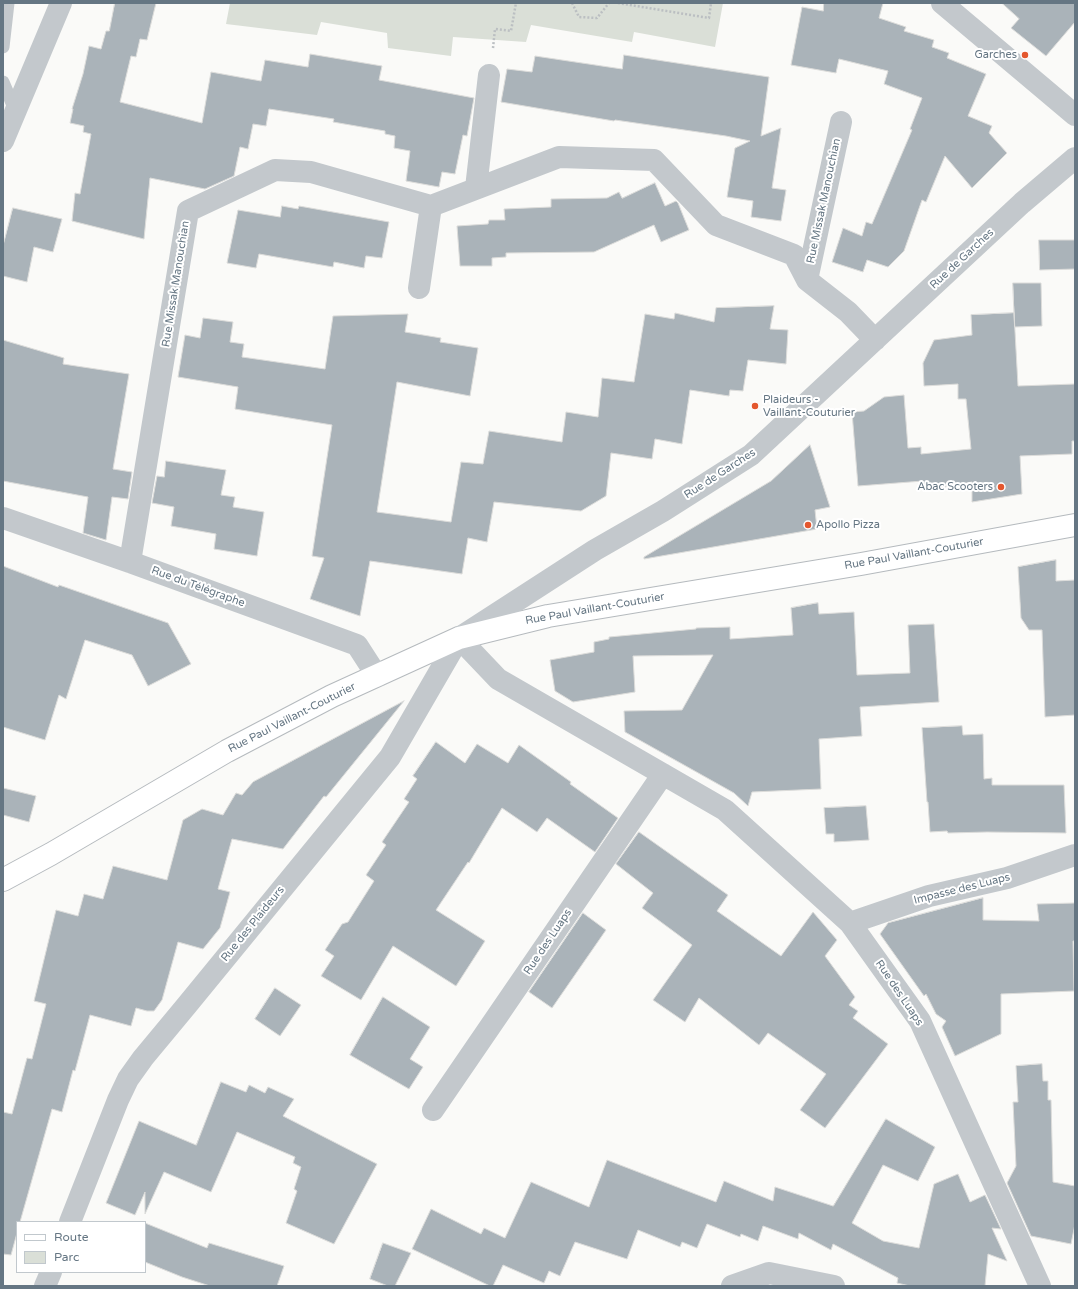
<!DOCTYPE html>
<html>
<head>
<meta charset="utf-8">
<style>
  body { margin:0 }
  #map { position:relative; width:1078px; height:1289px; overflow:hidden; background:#fafaf8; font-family:"Varela Round",sans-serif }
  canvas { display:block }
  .frame { position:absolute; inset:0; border:4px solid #657683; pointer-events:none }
  .legend { position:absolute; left:16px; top:1221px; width:130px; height:52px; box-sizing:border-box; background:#fff; border:1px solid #c1c8cd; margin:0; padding:5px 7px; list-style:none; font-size:12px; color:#657683 }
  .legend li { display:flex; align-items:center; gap:8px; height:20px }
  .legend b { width:20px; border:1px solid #c1c8cd }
</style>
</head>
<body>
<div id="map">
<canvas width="1078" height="1289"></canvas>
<div class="frame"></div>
<ul class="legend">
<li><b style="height:5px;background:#fff"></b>Route</li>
<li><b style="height:11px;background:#dadfd7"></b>Parc</li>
</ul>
</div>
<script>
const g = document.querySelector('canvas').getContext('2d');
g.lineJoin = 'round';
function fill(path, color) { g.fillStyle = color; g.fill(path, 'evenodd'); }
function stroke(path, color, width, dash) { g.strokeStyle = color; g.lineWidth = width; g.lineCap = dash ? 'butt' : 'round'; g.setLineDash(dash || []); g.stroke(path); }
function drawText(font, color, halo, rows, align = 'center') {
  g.font = font + ' "Varela Round",sans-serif'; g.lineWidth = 4; g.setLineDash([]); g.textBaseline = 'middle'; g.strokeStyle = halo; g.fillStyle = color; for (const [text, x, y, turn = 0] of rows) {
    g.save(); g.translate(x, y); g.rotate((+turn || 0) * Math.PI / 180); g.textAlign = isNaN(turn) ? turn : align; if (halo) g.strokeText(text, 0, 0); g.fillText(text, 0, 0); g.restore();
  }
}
const green = new Path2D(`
  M230,3h493l-8,44 -81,-15 -2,10 -101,-17 -5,17 -73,-5 -2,19 -63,-8 -1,-15 -66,-11 -4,13 -91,-11z`);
const building = new Path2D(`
  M115,3h41l-9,37 -7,-1 -4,18 -5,-1 -11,46 82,21 9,-51 50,9 4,-21 43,7 2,-13 72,12 -3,14 95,18 -7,38 -4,-1 -8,39 -13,-2 -3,15 -33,-6 4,-30 -16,-3 1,-12 -10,-2v-3l-52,-9 1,-3 -65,-10 -3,17 -13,-2 -5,25 -8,-2 -6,29 -29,13 -55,-11 -6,61 -72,-18 3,-28 5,1 11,-60 -8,-2 1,-6 -14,-3 3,-14h-1l11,-35 6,-28 12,3 5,-18h3z
  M824,3h59l-4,15 27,9 -2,4 30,9 -2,7 17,6 -2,5 39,16 -18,42 24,10 -3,7 18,20 -35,35 -27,-32 -19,46 -4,-2 -18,51 -16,16 -21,-7 -4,12 -31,-10 11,-34 19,8 4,-14 6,2 40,-94 -2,-1 12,-31 -38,-14 4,-13 -49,-12 -3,14 -45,-8 11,-58 21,4z
  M1002,3h73v19l-29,34 -35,-28 8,-9z
  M624,55l145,22 -8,59 20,-8 -9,60 14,2 -5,31 -30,-4 2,-16 -26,-4 8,-49 15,-7 -24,-5 -111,-16 -1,1 -113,-19 6,-33 25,3 3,-16 87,13z
  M655,183l10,23 11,-5 2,2 11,27 -28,12 -7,-17 -60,27 -88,1v4l-14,1v8h-32l-3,-40 31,-2 1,-4h16l-1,-11 47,-2v-8l56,-1 12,-6 3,6z
  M282,206l16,3 1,-3 90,16 -7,36 -16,-2 -2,12 -30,-6 -1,5 -74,-13 -3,14 -29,-5 11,-53 42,7z
  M13,208l49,11 -9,33 -19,-5 -7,35 -24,-6v-30z
  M1039,240h36v29l-35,1z
  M1013,283h28l1,43 -27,1z
  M774,306l-4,23 18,1 -2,34 -38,-4 -5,31 -13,-1 -1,6 -39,-6 -8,54 -27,-5 -3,20 -41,-6 -5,43 -25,15 -87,-9 -7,40 -19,-4 -6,36 -92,-13 -10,55 -50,-17 14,-41 -12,-2 20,-131 -97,-16 3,-22 -60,-10 7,-42 15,3 3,-20 30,4 -3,20 14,2 -2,13 83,12 8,-53 75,-2 -3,18 36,6 -1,4 38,6 -8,48 -73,-14 -20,130 74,10 10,-60 22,2 6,-33 73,11 4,-30 32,5 4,-39 32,4 11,-68 29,5 1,-6 39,9 2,-14z
  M1014,313l4,73 57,-2v57h-3v13l-52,2 2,38 -50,8v-20l-48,9 -1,-10 -65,5 -6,-74 12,-1 20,-14 20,-2 4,53 13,-1v7l50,-5 -5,-50h-8v-15l-34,2 -1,-23 11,-23 38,-5 -1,-20z
  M3,340l61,18 -1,6 66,10 -16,95 19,3 -4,27 -16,-2 -6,43 -23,-7 5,-36 -85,-16z
  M810,445l20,62 -15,3 2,19 -173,30v-2l127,-76z
  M166,461l60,9 -5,25 14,2 -2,10 31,5 -7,44 -43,-7 2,-15 -45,-8 3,-19 -22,-4 5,-27 7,1z
  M1056,560v21l19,-1v135l-30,2 -3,-87h-13l-8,-12 -3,-51z
  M3,566l55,21 1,-2 109,38 23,41 -43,22 -16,-31 -47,-15 -19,59 -7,-4 -14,45 -42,-13z
  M818,603l1,11 35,-2 3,63 53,-2 -2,-48 26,-1 5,78 -79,5 2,29 -43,3 2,50 -69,3 -4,14 -14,-13 -109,-61 -1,-21 58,-1 31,-55 -80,1 2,36 -62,10 -18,-11 -5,-31 44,-8v-10l15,-3v-2l87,-8v-1l34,-1v12l63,-4 -2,-27z
  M404,701l-78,96 -2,-1 -41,53 -51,-10 -14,50 12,3 -10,36 -17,21 -25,-7 -16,58 -8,11h-7l-11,-3 -5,18 -41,-11 -15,56 -2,-1 -11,42 -10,-3 -32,113h-3v11l-6,22 -8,-1v-142l9,2 15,-56 5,1 14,-55 -12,-3 22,-91 22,6 6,-22 19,5 10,-33 54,14 16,-60 19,-11 21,6 13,-22 6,2 11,-13z
  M962,726l1,9 20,-1 1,45 8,-1v7h72l2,48 -79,-1 -39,1 -1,-2 -17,1 -2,-30h-1l-5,-74z
  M436,742l29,21 12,-19 31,19 11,-18 52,37 -1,2 48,34 -23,34 -48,-34 -10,14 -35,-24 -33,55 -1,-1 -32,48 49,31 -29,45 -63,-40 -32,54 -40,-24 13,-20 -9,-6 17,-26 6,-2 26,-41 -8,-6 20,-30 -4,-3 27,-40 -5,-3 13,-20 -4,-3z
  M3,788l33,8 -7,26 -26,-7z
  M866,806l3,34 -35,2v-8h-8l-2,-26z
  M639,832l89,63 -11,16 64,45 32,-44 24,28 -12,16 30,41 -6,8 9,6 -5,7 35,26 -63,84 -25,-18 26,-36 -58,-41 -9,12 -60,-47 -14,24 -32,-22 39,-55 -50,-37 11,-15 -37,-29z
  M983,898v22l56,1 -2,-17 38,-1v38h-2l1,50 -73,3v40l-46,22 -13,-29 4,-6 -10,-7 -10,-20 -2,2 -44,-62 8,-11z
  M583,913l23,17 -54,78 -23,-16z
  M275,988l26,17 -21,31 -25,-17z
  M383,997l47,30 -20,32 13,8 -14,22 -59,-34z
  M1042,1064l1,17h5v19h3l2,82 22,4v38l-4,20 -40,-8 -24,-53 9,-17 -3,-64h5l-2,-36z
  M221,1082l25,10 3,-7 16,8 3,-6 26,12 -11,17 94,48 -43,80 -48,-21 11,-32 -3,-2 7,-22 -8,-4 2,-6 -58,-25 -26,60 -47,-20 -19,42v-22l-10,23 -29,-12 33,-82 57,24z
  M886,1119l49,28 -17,34 -35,-16 -31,58 31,18 36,7 15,-64 24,-10 12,28 15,-7 16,34 -9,-1 15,33 -19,-7 -3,32h-75l-13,-3 1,-5 -65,-34 -2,6 -32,-17 -1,6 -35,-13 -5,15 -17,-7 -1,3 -33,-13 -10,24 -15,-6 -2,5 -42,-17 -11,29 -52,-17 -15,34 -11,-5 -5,12 -41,-18 -10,21h-3l-78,-37 19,-40 50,25 3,-6 21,10 26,-56 58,25 18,-47 109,42 8,-21 49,20 2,-14 58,19z
  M145,1223l62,25 2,-5 75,23 -7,20h-67l-28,-9 -37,-15z
  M383,1243l28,10 -16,33h-7l-18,-7z`);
const path = new Path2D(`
  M572,3l7,14 18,1 12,-15
  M618,3l91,15 2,-15
  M493,48l2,-19 16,2 5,-28`);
const lane = new Path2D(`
  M3,47l5,-44
  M3,82l12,28`);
const street = new Path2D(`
  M942,3l133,112
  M3,141l58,-138
  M476,188l13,-113
  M807,280l34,-158
  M419,288l12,-82
  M3,518l127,44 227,83 20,31
  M130,562l58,-351 87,-41 36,2 120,34 128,-49 95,3 62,65 78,30 13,25 41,32 27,28
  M459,638l39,41 227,131 125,113 70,98 120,265
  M850,923l79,-27 78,-18 68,-23
  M433,1110l230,-336
  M70,1222l48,-122 10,-21 15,-21 44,-53 203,-248 69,-119 136,-88 68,-39 88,-56 271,-252 53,-45
  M45,1286l6,-14
  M732,1286l37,-13 65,13`);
const primary = new Path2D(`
  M3,880l48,-26 176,-103 105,-55 127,-58 89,-22 313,-52 214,-39`);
const markers = [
  [1025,55,4,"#e4572e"],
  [755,406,4,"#e4572e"],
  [1001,487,4,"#e4572e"],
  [808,525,4,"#e4572e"]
];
const poiNames = [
  ["Garches",1017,55],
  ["Plaideurs -",763,400,"left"],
  ["Vaillant-Couturier",763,413,"left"],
  ["Abac Scooters",993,487],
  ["Apollo Pizza",816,525,"left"]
];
const streetNames = [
  ["Rue Missak Manouchian",824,201,-78],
  ["Rue de Garches",962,259,-43],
  ["Rue Missak Manouchian",176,284,-81],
  ["Rue de Garches",720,474,-33],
  ["Rue Paul Vaillant-Couturier",914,554,-10],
  ["Rue du Télégraphe",198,587,20],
  ["Rue Paul Vaillant-Couturier",595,609,-10],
  ["Rue Paul Vaillant-Couturier",292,718,-27],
  ["Impasse des Luaps",962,889,-14],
  ["Rue des Plaideurs",253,924,-51],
  ["Rue des Luaps",548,942,-56],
  ["Rue des Luaps",899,993,56]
];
fill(green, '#dadfd7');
fill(building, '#aab3b9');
stroke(building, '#dcdcda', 1);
stroke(primary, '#b5babe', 24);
stroke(path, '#bbbfc2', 2.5, [2, 2]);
stroke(lane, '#c3c8cc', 13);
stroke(street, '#c3c8cc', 22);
stroke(primary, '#fff', 22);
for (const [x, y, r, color] of markers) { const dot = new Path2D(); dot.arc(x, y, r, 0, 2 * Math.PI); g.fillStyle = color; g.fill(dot); stroke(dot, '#fff', 1.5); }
drawText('11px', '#657683', '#fff', poiNames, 'right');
drawText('11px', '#657683', '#fff', streetNames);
</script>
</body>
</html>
